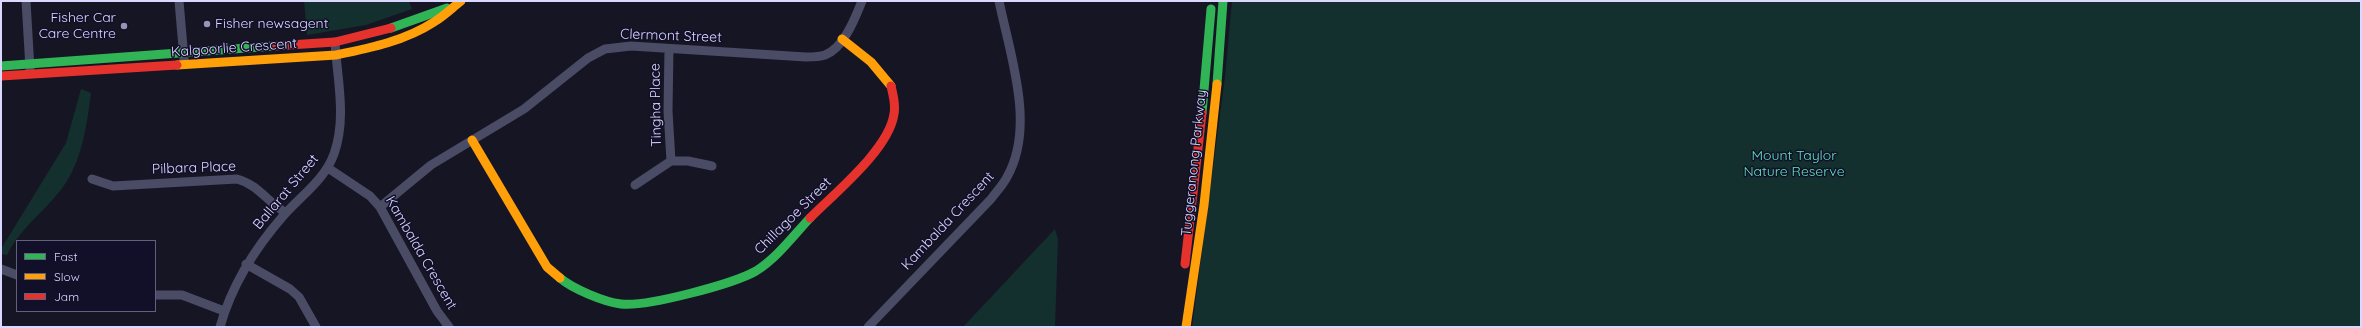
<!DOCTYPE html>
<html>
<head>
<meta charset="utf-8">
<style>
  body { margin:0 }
  #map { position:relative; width:2362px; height:328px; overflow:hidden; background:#161523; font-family:Quicksand,sans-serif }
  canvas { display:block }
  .frame { position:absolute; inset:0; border:2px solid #dad8ff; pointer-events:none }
  .legend { position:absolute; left:16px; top:240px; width:140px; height:72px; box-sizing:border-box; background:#120f29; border:1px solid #625f7f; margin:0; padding:5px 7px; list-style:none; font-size:12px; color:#dad8ff }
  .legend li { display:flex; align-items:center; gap:8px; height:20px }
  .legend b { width:20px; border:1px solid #625f7f }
</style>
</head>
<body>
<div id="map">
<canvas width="2362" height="328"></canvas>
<div class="frame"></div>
<ul class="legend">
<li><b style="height:5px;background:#30b455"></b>Fast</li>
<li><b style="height:5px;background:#ff9f0a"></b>Slow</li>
<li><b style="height:5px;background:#e5322d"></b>Jam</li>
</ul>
</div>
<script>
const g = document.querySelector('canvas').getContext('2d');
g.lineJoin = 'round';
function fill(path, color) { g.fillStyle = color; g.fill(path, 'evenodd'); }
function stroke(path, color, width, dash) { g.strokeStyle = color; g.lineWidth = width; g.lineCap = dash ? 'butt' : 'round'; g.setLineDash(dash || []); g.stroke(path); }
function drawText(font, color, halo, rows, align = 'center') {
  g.font = font + ' Quicksand,sans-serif'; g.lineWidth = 3; g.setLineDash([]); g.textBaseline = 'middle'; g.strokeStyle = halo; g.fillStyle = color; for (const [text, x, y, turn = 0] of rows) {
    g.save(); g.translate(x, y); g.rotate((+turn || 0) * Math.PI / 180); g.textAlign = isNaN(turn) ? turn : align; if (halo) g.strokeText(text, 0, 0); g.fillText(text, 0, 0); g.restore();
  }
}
const green = new Path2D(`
  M304,1h105l3,8 -46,16 -59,10z
  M1232,1h1129v326h-1169l33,-250z
  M81,89l10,4c-4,30 -8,62 -24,88 -17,27 -46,45 -60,74l-6,-1v-5l65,-106z
  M1055,229l3,10 -3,88h-92z`);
const street = new Path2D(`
  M26,1l4,68
  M179,1l5,58
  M669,49l-1,62 3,50
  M328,168l42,28 10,11 57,104 12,16
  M92,179l21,7 124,-7c22,6 29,22 49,34
  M635,185l36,-24h17l24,5
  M380,207l51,-42 93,-56 64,-51 17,-9 26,-3 175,11c6,0 13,0 19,-2 19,-7 30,-37 37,-54
  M246,264l44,25 9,8 17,30
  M1,269l16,6
  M155,295h27l42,16
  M220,327c12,-43 35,-79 64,-112 18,-20 41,-36 50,-61 13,-36 3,-76 1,-112
  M868,327l123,-128c5,-7 12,-14 16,-22 29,-51 3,-122 -8,-176`);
const fast = new Path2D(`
  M391,28l56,-20
  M1,66l273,-20
  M1217,84l6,-83
  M1202,113l9,-104
  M560,278c13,11 44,24 61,26 26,3 112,-20 135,-33 21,-13 37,-35 54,-53`);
const slow = new Path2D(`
  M842,39l29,23 20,24
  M177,65l159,-10c34,-7 69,-14 98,-33 10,-6 18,-14 27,-21
  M472,140l75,127 13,11
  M1186,327l18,-122 13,-121`);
const jam = new Path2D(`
  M274,46l61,-4 56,-14
  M1,76l176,-11
  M810,218c26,-26 79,-69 84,-104 2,-10 -1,-19 -3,-28
  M1185,264l17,-151`);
const markers = [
  [207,24,4,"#9594b2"],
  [124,26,4,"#9594b2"]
];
const poiNames = [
  ["Fisher Car",116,18],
  ["Care Centre",116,34],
  ["Fisher newsagent",215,24,"left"]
];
const streetNames = [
  ["Clermont Street",671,36,2],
  ["Kalgoorlie Crescent",234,48,-4],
  ["Tingha Place",656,105,-91],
  ["Tuggeranong Parkway",1194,163,-84],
  ["Pilbara Place",194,168,-2],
  ["Ballarat Street",286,192,-50],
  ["Chillagoe Street",793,216,-45],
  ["Kambalda Crescent",948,221,-47],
  ["Kambalda Crescent",421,253,60]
];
const parkNames = [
  ["Mount Taylor",1794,156],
  ["Nature Reserve",1794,172]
];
fill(green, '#13302e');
stroke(street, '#4a4b64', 9);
stroke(fast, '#30b455', 9);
stroke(slow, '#ff9f0a', 9);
stroke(jam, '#e5322d', 9);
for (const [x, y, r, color] of markers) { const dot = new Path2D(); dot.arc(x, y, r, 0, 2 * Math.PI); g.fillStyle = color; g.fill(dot); stroke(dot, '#120f29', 1.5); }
drawText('14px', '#dad8ff', '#120f29', poiNames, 'right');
drawText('14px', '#dad8ff', '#120f29', streetNames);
drawText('14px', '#5ee5ba', '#120f29', parkNames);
</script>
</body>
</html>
